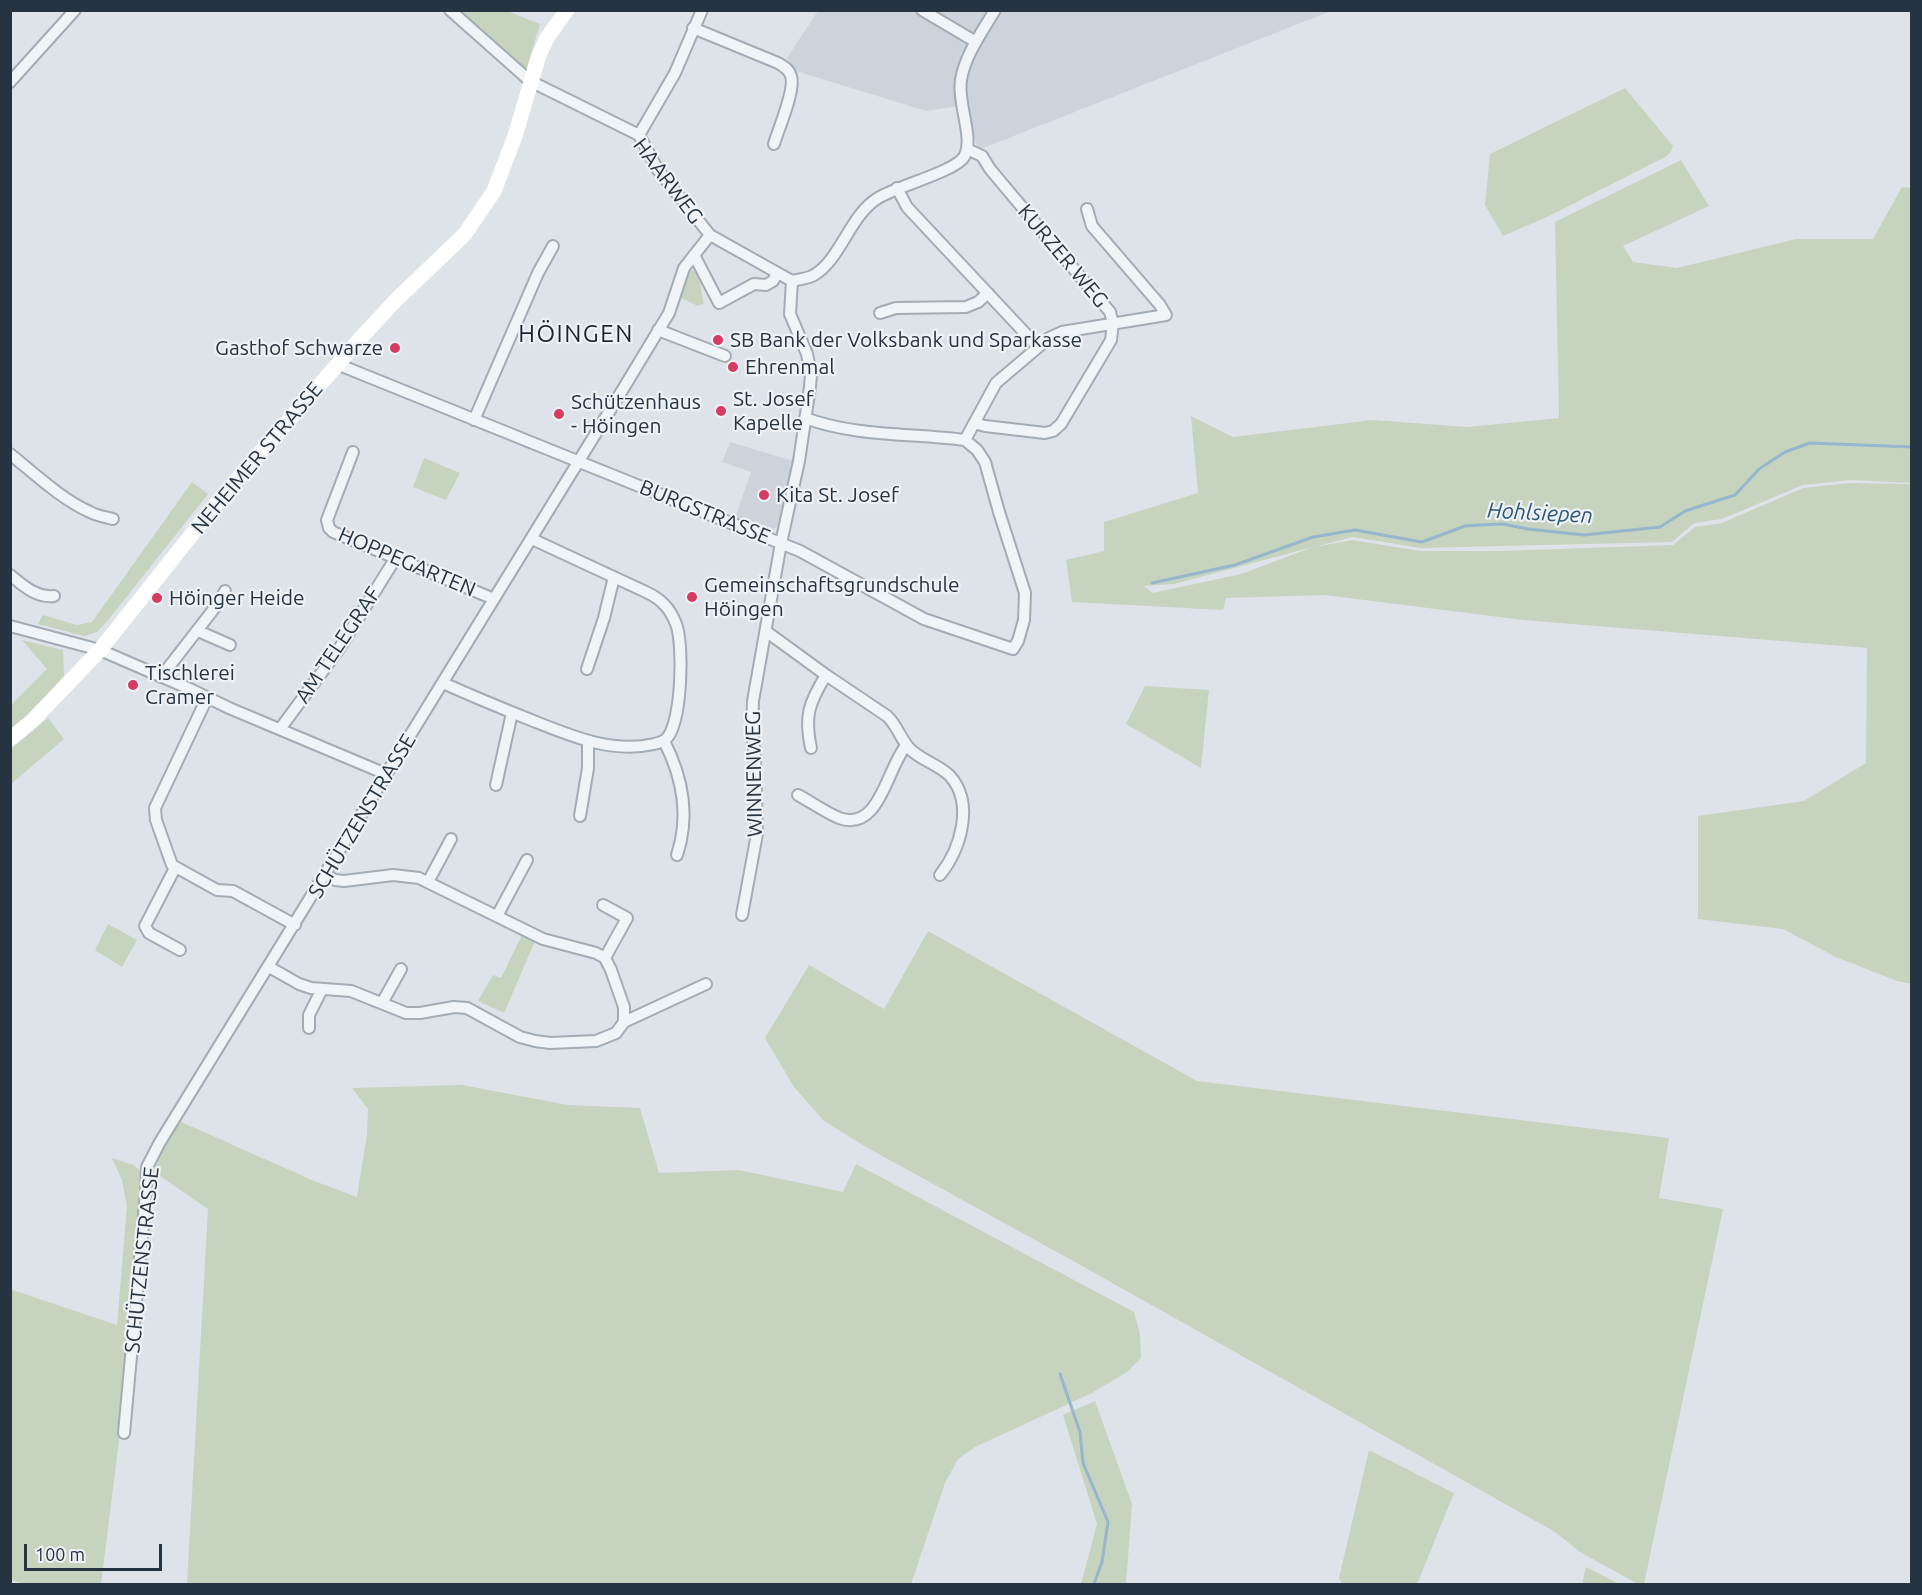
<!DOCTYPE html>
<html>
<head>
<meta charset="utf-8">
<style>
  body { margin:0 }
  #map { position:relative; width:1922px; height:1595px; overflow:hidden; background:#dee3e9; font-family:Ubuntu,sans-serif }
  canvas { display:block }
  .frame { position:absolute; inset:0; border:12px solid #263341; pointer-events:none }
  .scale { position:absolute; left:24px; top:1544px; width:138px; height:27px; box-sizing:border-box; border:3px solid #263341; border-top:0; padding-left:8px; font-size:18px; line-height:21px; white-space:nowrap; color:#263341; -webkit-text-stroke:4px #eef2f6; paint-order:stroke }
</style>
</head>
<body>
<div id="map">
<canvas width="1922" height="1595"></canvas>
<div class="frame"></div>
<div class="scale">100 m</div>
</div>
<script>
const g = document.querySelector('canvas').getContext('2d');
g.lineJoin = 'round';
function fill(path, color) { g.fillStyle = color; g.fill(path, 'evenodd'); }
function stroke(path, color, width, dash) { g.strokeStyle = color; g.lineWidth = width; g.lineCap = dash ? 'butt' : 'round'; g.setLineDash(dash || []); g.stroke(path); }
function drawText(font, color, halo, rows, align = 'center') {
  g.font = font + ' Ubuntu,sans-serif'; g.lineWidth = 4.5; g.setLineDash([]); g.textBaseline = 'middle'; g.strokeStyle = halo; g.fillStyle = color; for (const [text, x, y, turn = 0] of rows) {
    g.save(); g.translate(x, y); g.rotate((+turn || 0) * Math.PI / 180); g.textAlign = isNaN(turn) ? turn : align; if (halo) g.strokeText(text, 0, 0); g.fillText(text, 0, 0); g.restore();
  }
}
const built = new Path2D(`
  M818,11h513l-353,139 -12,-45 -40,6 -130,-40 -9,-13z
  M730,442l63,19 -14,60 -2,6 -3,2 -8,1 -31,-12 16,-46 -29,-10z`);
const green = new Path2D(`
  M457,11h50l33,13 -14,47z
  M1625,88l48,58 -2,6 -4,4 -118,60 -46,20 -18,-31 5,-51z
  M1681,160l28,46 -86,40 10,16 44,6 119,-29h77l29,-52 9,1v295l-61,-3 -47,5 -81,34 -28,4 -22,19 -251,6 -68,-11 -39,10 38,-7 68,11h81l172,-6 22,-18 27,-4 81,-35 48,-5 60,1v500l-14,-3 -61,-24 -53,-28 -85,-10v-103l106,-15 62,-38 1,-115 -344,-28 -198,-25 -99,3 -3,12 -151,-8 -6,-42 38,-9v-29l94,-29 -7,-77 42,21 140,-17 94,7 92,-9 -4,-196zM1313,547l-72,27 -88,19 -9,-7 30,-2z
  M689,270l8,2c4,9 4,21 7,31l-6,3 -17,-8z
  M424,458l36,15 -14,27 -33,-13z
  M192,482l16,12 -99,125 -12,13 -13,4 -46,-12 5,-9 34,10 15,-3z
  M22,640l41,10 1,26 -40,45 -13,11v-27l36,-36z
  M1145,686l64,4 -8,78 -75,-44z
  M48,718l16,21 -53,45v-35z
  M108,924l29,16 -15,27 -27,-17z
  M928,931l269,150 472,57 -10,60 64,11 -79,375h-6l-58,-32 -25,-20 -480,-270 -209,-115 -42,-26 -30,-34 -29,-49 44,-73 75,44z
  M522,935l13,6 -31,72 -26,-12 15,-26 8,3z
  M462,1085l106,20 72,3 19,65 80,-3 104,22 13,-28 278,148 6,22 1,24 -14,14 -35,21 -117,54 -17,12 -13,24 -34,101h-724l21,-375 -54,-37 1,-12 24,-39 135,60 43,16 10,-63 1,-25 -16,-21z
  M112,1158l22,7 6,6 2,16 -22,246 -19,151h-77l-13,-4 -1,-291 107,36 10,-119 -5,-26z
  M1095,1401l37,103 -6,80h-45l16,-60 -34,-109z
  M1369,1450l85,43 -37,91h-75l-3,-6z
  M1586,1567l33,17h-37z`);
const stream = new Path2D(`
  M1152,583l83,-18 78,-28 42,-7 67,12 43,-16 13,-1 25,-1 25,5 56,6 76,-8 25,-16 50,-16 24,-26 26,-17 25,-9 102,4
  M1060,1374l20,58 3,31 25,59 -6,40 -8,22`);
const street = new Path2D(`
  M450,10l80,71 109,54 19,35 52,65 82,46c6,-2 16,-2 22,-6 27,-16 36,-60 64,-77 19,-12 76,-26 86,-41 11,-18 -7,-53 -3,-77 4,-25 21,-48 34,-70
  M922,10l54,32
  M693,28l85,35c5,3 11,6 13,13 5,13 -13,54 -17,68
  M10,82l65,-72
  M639,135l36,-62 27,-63
  M967,149l15,7 8,13 120,143 3,11 -2,17 -50,84 -8,7 -8,2 -60,-7 -11,-3
  M897,188l10,19 131,140
  M694,255l25,48 35,-19 12,1 7,-4 4,-8
  M880,313l16,-5 70,-1 12,-5 10,-9
  M658,330l67,26
  M337,364l463,187 124,68 89,30 5,-8 6,-21 1,-27 -26,-81 -14,-50 -8,-12 -12,-10c-54,-7 -108,-3 -160,-22
  M474,420l64,-147 15,-27
  M965,440l31,-57 53,-45 13,-6 104,-17 -6,-10 -68,-79 -5,-17
  M353,452l-26,68 2,8 4,4 161,67
  M10,454c25,20 51,45 80,58 7,4 16,5 23,7
  M10,575c14,11 26,23 44,21
  M10,626l90,24 90,39 39,19 157,66
  M198,631l32,14
  M767,632l59,43 61,41c11,10 14,25 24,34 12,11 28,15 39,26 25,28 10,74 -10,99
  M587,669l17,-51 10,-41
  M161,677l59,-76 5,-10
  M443,683c29,13 58,25 88,37 38,15 80,34 123,24 4,-1 9,-2 12,-5 16,-15 18,-95 10,-115 -6,-16 -15,-25 -30,-32l-114,-53
  M207,698l-52,110 1,12 16,45 45,25 16,1 62,34
  M280,729l59,-80 56,-90
  M664,741c19,37 26,75 13,114
  M811,748c-7,-32 -2,-45 15,-73
  M496,785l16,-72
  M798,795c13,7 27,17 41,23 41,15 48,-51 67,-72
  M580,816l8,-48v-27
  M175,868l-30,58 4,7 31,17
  M428,882l23,-43
  M603,905l24,13 -22,40
  M742,915l15,-81 -2,-75 -3,-30 1,-28 28,-158 18,-82 11,-74 1,-13 -4,-20 -17,-40 2,-33
  M497,916l30,-56
  M269,967l30,17 12,4 40,3 55,22h14l34,-6 13,1 53,29 15,4 15,2 46,-2 20,-8 8,-11v-15l-13,-37 -6,-12 -9,-5 -53,-14 -124,-61 -26,-3 -49,6 -9,-1 -9,-5
  M382,1003l19,-34
  M624,1022l82,-38
  M309,1028v-13l13,-26
  M124,1433l22,-240 1,-26 13,-25 460,-748 49,-81 15,-45 26,-33`);
const secondary = new Path2D(`
  M10,739l22,-18 68,-71 120,-151 138,-158 38,-41 69,-66 29,-43 21,-55 24,-81 8,-17 20,-28`);
const markers = [
  [718,340,6,"#d63b61"],
  [395,348,6,"#d63b61"],
  [733,367,6,"#d63b61"],
  [721,411,6,"#d63b61"],
  [559,414,6,"#d63b61"],
  [764,495,6,"#d63b61"],
  [692,597,6,"#d63b61"],
  [157,598,6,"#d63b61"],
  [133,685,6,"#d63b61"]
];
const streetNames = [
  ["HAARWEG",668,181,53],
  ["KURZER WEG",1063,256,50],
  ["NEHEIMER STRASSE",257,458,-50],
  ["BURGSTRASSE",705,512,22],
  ["HOPPEGARTEN",407,562,23],
  ["AM TELEGRAF",338,645,-56],
  ["WINNENWEG",754,774,-91],
  ["SCHÜTZENSTRASSE",362,816,-59],
  ["SCHÜTZENSTRASSE",142,1260,-84]
];
const poiNames = [
  ["SB Bank der Volksbank und Sparkasse",730,340],
  ["Gasthof Schwarze",383,348,"right"],
  ["Ehrenmal",745,367],
  ["St. Josef",733,399],
  ["Kapelle",733,423],
  ["Schützenhaus",571,402],
  ["- Höingen",571,426],
  ["Kita St. Josef",776,495],
  ["Gemeinschaftsgrundschule",704,585],
  ["Höingen",704,609],
  ["Höinger Heide",169,598],
  ["Tischlerei",145,673],
  ["Cramer",145,697]
];
const waterNames = [
  ["Hohlsiepen",1540,513,3]
];
const quarterNames = [
  ["HÖINGEN",576,334]
];
fill(built, '#ccd3db');
fill(green, '#c6d3bf');
stroke(stream, '#97b5cb', 3);
stroke(street, '#a3abb3', 14);
stroke(street, '#f1f4f7', 10);
stroke(secondary, '#fff', 15);
for (const [x, y, r, color] of markers) { const dot = new Path2D(); dot.arc(x, y, r, 0, 2 * Math.PI); g.fillStyle = color; g.fill(dot); stroke(dot, '#eef2f6', 2); }
drawText('21px', '#263341', '#eef2f6', streetNames);
drawText('21px', '#263341', '#eef2f6', poiNames, 'left');
drawText('italic 22px', '#2e5677', '#eef2f6', waterNames);
g.letterSpacing = '1.5px';
drawText('24px', '#192331', '#eef2f6', quarterNames);
g.letterSpacing = '0px';
</script>
</body>
</html>
